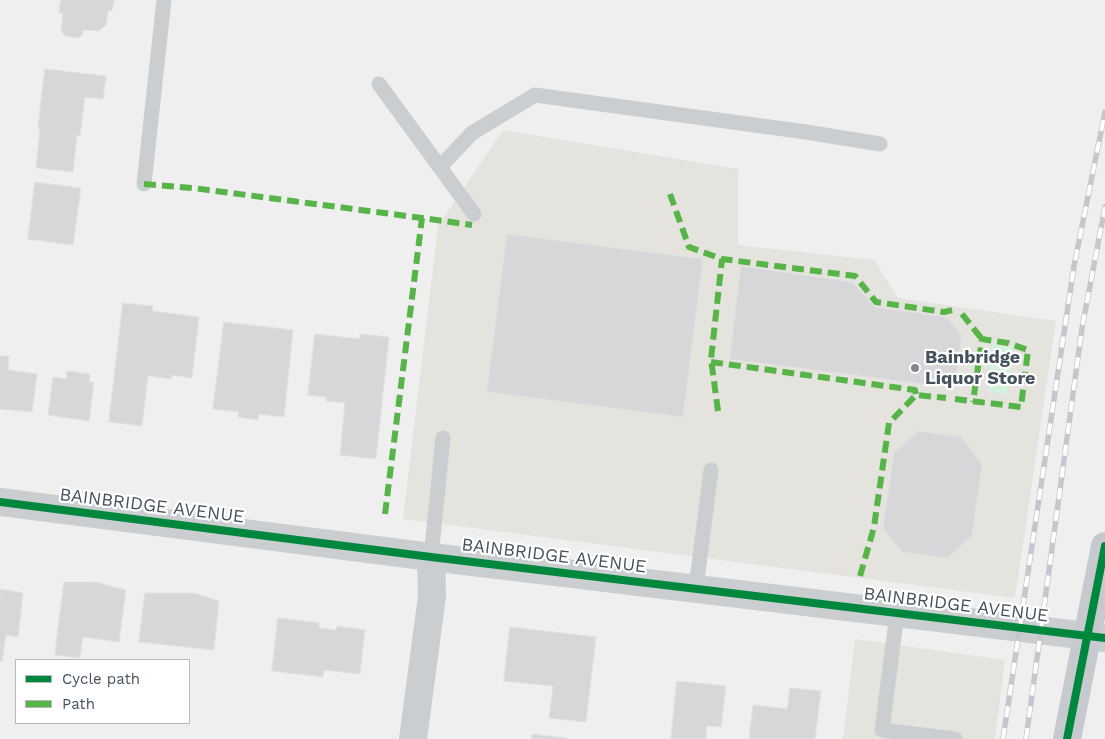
<!DOCTYPE html>
<html>
<head>
<meta charset="utf-8">
<style>
  body { margin:0 }
  #map { position:relative; width:1105px; height:739px; overflow:hidden; background:#f0efef; font-family:"Work Sans",sans-serif }
  canvas { display:block }
  .legend { position:absolute; left:15px; top:659px; width:175px; height:65px; box-sizing:border-box; background:#fff; border:1px solid #b5babe; margin:0; padding:6px 9px; list-style:none; font-size:15px; color:#45525d }
  .legend li { display:flex; align-items:center; gap:10px; height:25px }
  .legend b { width:25px; border:1px solid #b5babe }
</style>
</head>
<body>
<div id="map">
<canvas width="1105" height="739"></canvas>
<ul class="legend">
<li><b style="height:6px;background:#00873e"></b>Cycle path</li>
<li><b style="height:6px;background:#57b448"></b>Path</li>
</ul>
</div>
<script>
const g = document.querySelector('canvas').getContext('2d');
g.lineJoin = 'round';
function fill(path, color) { g.fillStyle = color; g.fill(path, 'evenodd'); }
function stroke(path, color, width, dash) { g.strokeStyle = color; g.lineWidth = width; g.lineCap = dash ? 'butt' : 'round'; g.setLineDash(dash || []); g.stroke(path); }
function drawText(font, color, halo, rows, align = 'center') {
  g.font = font + ' "Work Sans",sans-serif'; g.lineWidth = 4.5; g.setLineDash([]); g.textBaseline = 'middle'; g.strokeStyle = halo; g.fillStyle = color; for (const [text, x, y, turn = 0] of rows) {
    g.save(); g.translate(x, y); g.rotate((+turn || 0) * Math.PI / 180); g.textAlign = isNaN(turn) ? turn : align; if (halo) g.strokeText(text, 0, 0); g.fillText(text, 0, 0); g.restore();
  }
}
const commercial = new Path2D(`
  M503,130l235,39v76l136,15 24,38 158,23 -41,277 -612,-79 35,-293z
  M855,639l150,21 -10,79h-152z`);
const green = new Path2D(`
  M992,344l22,4 -7,47 -15,-3 -6,-7z`);
const building = new Path2D(`
  M61,0h53l-2,11h-4l-2,14 -7,6 -16,-1v4l-5,4 -13,-2 -4,-5 2,-17 -4,-1z
  M45,69l61,7 -3,23 -18,-2 -5,39 -3,-1 -4,37 -37,-4 4,-39h-2z
  M35,182l46,6 -8,57 -45,-6z
  M507,234l196,25 -20,158 -196,-25z
  M741,266l111,16 23,25 71,10 16,18 -8,53 -224,-29z
  M123,303l30,3 -1,5 47,6 -7,61 -20,-3 -1,4 -23,-3 -6,50 -33,-4z
  M224,322l69,8 -9,87 -25,-3 -1,6 -20,-3 1,-5 -26,-3z
  M315,334l45,5v-5l29,3 -13,122 -36,-4 5,-52 -19,-2v-4l-18,-2z
  M0,356h9l-1,14 29,4 -5,38 -32,-3z
  M67,371l23,3 -1,8h5l-5,39 -41,-6 5,-38 13,2z
  M919,431l42,6 21,27 -10,72 -25,22 -45,-6 -19,-24 11,-75z
  M64,582h31l31,8 -7,52 -36,-5 -3,21 -25,-3z
  M0,589l23,4 -5,44 -12,-2 -4,27 -2,-1z
  M145,593h49l25,8 -5,49 -75,-8z
  M278,618l41,5v5l17,2 1,-4 28,4 -5,44 -36,-4 -1,7 -51,-6z
  M510,627l86,10 -10,85 -37,-4 4,-32 -49,-5z
  M677,681l49,5 -5,41 -14,-1 -1,13h-35z
  M790,688l31,3 -6,48h-66l4,-34 34,4z
  M532,734l35,4v1h-35z`);
const service = new Path2D(`
  M379,84l95,130
  M440,167l32,-34 63,-38 271,37 74,12
  M144,184l20,-184
  M431,557l12,-119
  M696,588l15,-118
  M897,613l-15,117 73,9`);
const minor = new Path2D(`
  M413,739l19,-143 -1,-39`);
const tertiary = new Path2D(`
  M0,502l431,55 674,81`);
const primary = new Path2D(`
  M1067,739l38,-193`);
const rail = new Path2D(`
  M1003,739l71,-473 31,-154
  M1026,739l56,-411 23,-121`);
const quiet = new Path2D(`
  M144,184l49,4 229,30
  M670,194l19,53 33,12 133,17 21,26 68,10 13,-3
  M962,314l20,25
  M711,362l204,28 1,5
  M955,399l66,8 7,-57 -20,-7 -26,-4 -9,63
  M718,411l-7,-52 11,-100
  M385,514l37,-296 50,7
  M860,576l14,-49 15,-104 27,-28 30,3`);
const cycleway = new Path2D(`
  M0,502l431,55 674,81
  M1067,739l38,-193`);
const markers = [
  [915,368,5,"#818990"]
];
const poiNames = [
  ["Bainbridge",925,358],
  ["Liquor Store",925,379]
];
const streetNames = [
  ["BAINBRIDGE AVENUE",152,506,7],
  ["BAINBRIDGE AVENUE",554,556,7],
  ["BAINBRIDGE AVENUE",956,605,7]
];
fill(commercial, '#e5e3dd');
fill(green, '#d2f1de');
fill(building, '#d7d7d9');
stroke(building, '#e1e1e2', 1);
stroke(service, '#cbced1', 15);
stroke(minor, '#cbced1', 28);
stroke(tertiary, '#cbced1', 28);
stroke(primary, '#c6cacf', 28);
stroke(rail, '#c5c7ca', 5.5);
stroke(rail, '#fff', 4, [11]);
stroke(quiet, '#57b448', 6, [12, 6]);
stroke(cycleway, '#00873e', 8);
for (const [x, y, r, color] of markers) { const dot = new Path2D(); dot.arc(x, y, r, 0, 2 * Math.PI); g.fillStyle = color; g.fill(dot); stroke(dot, '#fff', 2); }
drawText('bold 18px', '#45525d', '#fff', poiNames, 'left');
drawText('18px', '#45525d', '#fff', streetNames);
</script>
</body>
</html>
